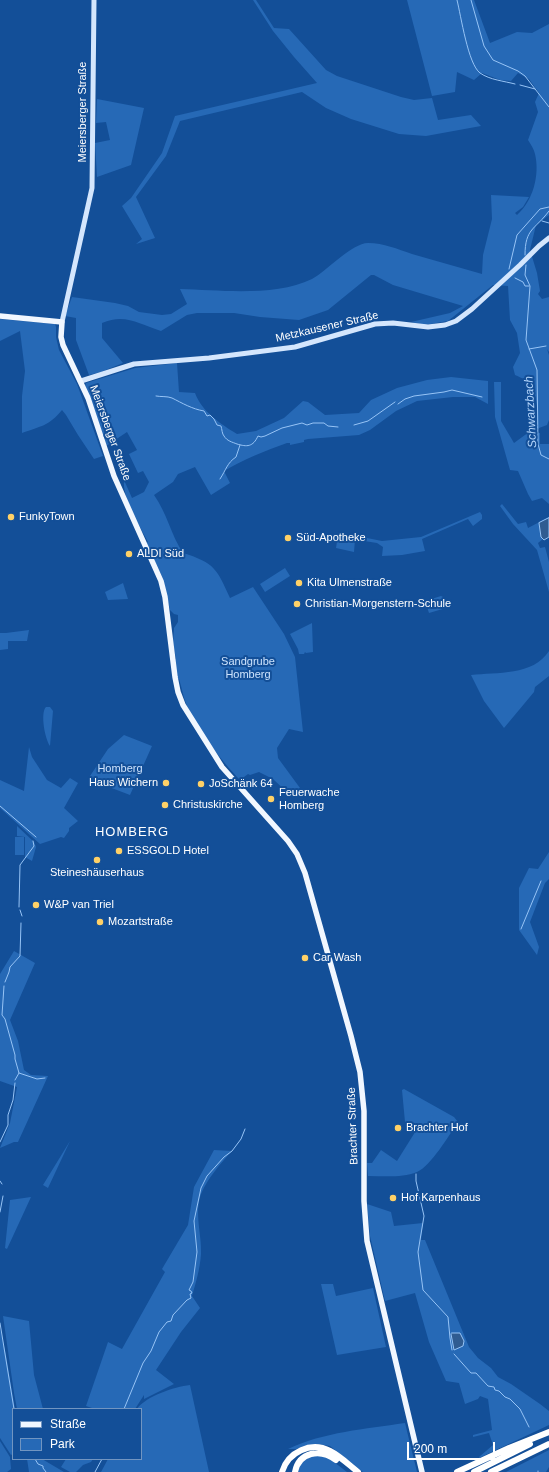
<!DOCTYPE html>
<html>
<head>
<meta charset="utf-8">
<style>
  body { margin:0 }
  #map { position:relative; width:549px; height:1472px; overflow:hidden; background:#134f98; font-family:Helvetica,sans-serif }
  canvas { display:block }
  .legend { position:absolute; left:12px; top:1408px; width:130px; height:52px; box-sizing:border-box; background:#134f98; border:1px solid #7195c1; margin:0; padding:5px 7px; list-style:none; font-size:12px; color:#fff }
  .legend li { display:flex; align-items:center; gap:8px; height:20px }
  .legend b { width:20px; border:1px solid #7195c1 }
  .scale { position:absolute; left:407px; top:1442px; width:88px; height:18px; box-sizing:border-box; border:2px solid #fff; border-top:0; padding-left:5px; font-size:12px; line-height:14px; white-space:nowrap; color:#fff; -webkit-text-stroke:3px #134f98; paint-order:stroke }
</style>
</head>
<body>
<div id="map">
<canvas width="549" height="1472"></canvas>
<ul class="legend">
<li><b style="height:5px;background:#f1f7ff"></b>Straße</li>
<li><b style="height:11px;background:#2669b6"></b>Park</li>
</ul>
<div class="scale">200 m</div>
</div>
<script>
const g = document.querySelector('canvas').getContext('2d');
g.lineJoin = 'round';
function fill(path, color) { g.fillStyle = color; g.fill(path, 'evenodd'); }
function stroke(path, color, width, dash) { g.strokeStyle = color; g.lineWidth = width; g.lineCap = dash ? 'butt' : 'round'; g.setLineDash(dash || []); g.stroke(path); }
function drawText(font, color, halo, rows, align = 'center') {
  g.font = font + ' Helvetica,sans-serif'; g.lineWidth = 4; g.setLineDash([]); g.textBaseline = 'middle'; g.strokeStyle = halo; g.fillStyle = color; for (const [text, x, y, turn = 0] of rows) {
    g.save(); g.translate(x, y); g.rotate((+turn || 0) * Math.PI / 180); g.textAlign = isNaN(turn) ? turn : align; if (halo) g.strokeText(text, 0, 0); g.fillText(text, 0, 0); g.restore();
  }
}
const green = new Path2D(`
  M253,0h3l18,28 15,1 37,41 11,6 64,21 13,3 18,-2 6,22 33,-5 10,11 -55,10 -27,-2 -48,-15 -25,-11 -24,-16 -122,29 -14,35 -30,41 19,41 -19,6 6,-5 -20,-33 9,-8 31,-45 13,-37 142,-33 -23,-26 -21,-26z
  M407,0h67l16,43 27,-11 15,1 17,-9v191l-13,10 -6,25 7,23 3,18 -2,3 4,5 7,-2v55l-2,-3 2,6v65l-2,5 -8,3 -2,3c0,-15 3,-40 -11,-50 -3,-3 -7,-4 -11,-6l-2,-8 7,-14 -3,-20 -7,-13 -2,-34 -15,-1 -45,36 -23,4 -14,-3 39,-9 13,-7 -70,-21 -19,-10h-3l-43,35 -29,10 -39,-3 -26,-4h-37l-10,2 -26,16c-22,-7 -36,-18 -59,-8v15l21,25 -22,9 -12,3 -13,-35v-22l-11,-2 7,-19 43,6 13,3 11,6 23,3 9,-1 16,-10 -7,-15c40,1 95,8 132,-10 15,-8 40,-36 56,-36 16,0 29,6 44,11 23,7 47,13 70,20l1,-19 9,-36 -1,-24 38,2 -6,10 -8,6 2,2c16,-14 23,-40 18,-61 -1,-5 -4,-9 -7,-14l10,-28 -3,-10 4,-9 -10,-14 -11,-6 -7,8 -11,-1 -18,-7 -8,7 -17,-8 -2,20 -23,4z
  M97,99l47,9 -13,57 -34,12 -2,-34 15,-3 -4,-18 -10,1z
  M0,319l55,5 1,3v10l3,13 18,34 26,72 -9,3 -16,-24 -12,-20 -4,-5c-13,16 -21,16 -40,23v-37l3,-25 -5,-40 -20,10z
  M177,363l2,29 16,1c7,19 26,31 42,41l19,-3 28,-13 19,-17 5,1 17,13 34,-2 12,-13 26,-12 30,-8 24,-3 37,4v23l-13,-7h-22l-36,4 -21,10 -26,19 -11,5 -51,4 -4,1v2l-14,3v-2h-3c-22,8 -43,16 -63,28l6,12 -19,12 -16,-28 -17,7 -5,8 -19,13c13,18 17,40 29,58 32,10 34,16 47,45l23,-11 31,47 11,23 8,75 -14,-3 -12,19 1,10 22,30 -10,7 -17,-16 -14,-7 -9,3 -2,-1 -8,6c-19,-20 -42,-49 -53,-74 -4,-9 -5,-18 -8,-27h-1l-4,-19 2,-1 -3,-16 1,-15 4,-6v-7l-4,-1 -4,-4 -7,-31 -17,-36 2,-1c-8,-16 -26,-44 -24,-62l8,18 12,-6 5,-10 -6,-11 -5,2 -9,-19 8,-4 -10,-18 -21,14 -21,-60 1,-3 49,-15z
  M494,382h7v39l13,22 15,-11 11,1v11h9v60l-7,-6 -10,3 -4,-7 -10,-23 -8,-1 -15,-53z
  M502,504l16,20 8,-2 2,6 21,-11v1l-7,3 -2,3 1,13 2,2 -5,4 2,5 5,-1 4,15v30l-12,-42 -24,-26 -13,-18z
  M480,512l2,3v4l-9,7 -5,-7 -46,20 3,12 -23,4 -20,1 1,-9 -6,-4 -19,-3h-3l-1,12 -18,-4 2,-13 24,2 20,4 39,-4z
  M285,568l5,8 -25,16 -5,-8z
  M123,583l5,16 -20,1 -3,-8z
  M441,596l2,1 3,11 -17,5 -4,-12z
  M312,623l1,29 -7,1 -1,-1 -1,2h-5l-1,-5 -8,-15z
  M29,630l-2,11h-19v8l-8,1v-17h6z
  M549,651v25l-14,11 -1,5 -30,36 -20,-27 -13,-26c26,-3 62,1 78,-24z
  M46,707h4l3,4 -3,35c-5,-7 -10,-33 -4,-39z
  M124,735l28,11 -22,49 -42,-16 20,-30z
  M29,747l3,10 15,23 14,8 9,-10 8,5 -14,25 14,13 -9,7v3l-5,7 -3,-1 -21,7 -40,-36v-28l24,11z
  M17,826l17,16 2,5 -4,14 -7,-4v-20l-8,-1z
  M15,837h9v18h-9z
  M549,852v27l-4,4 -15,39 9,25 -2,8 -18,-25v-42l10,-20 9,1z
  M14,951l21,12 -25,57 8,21 6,29 7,5 17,1 -30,66h-4l-14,6 10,-25 7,-36 -17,-6v-107z
  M404,1089l50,28 4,5c-9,13 -27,44 -41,50 -15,6 -33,4 -49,4l-1,-13h5l9,-13 16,11 20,-32 -12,-7 -3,-32z
  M70,1141l-22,47 -5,-3z
  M214,1150l18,1c-12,13 -24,27 -31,43 -7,19 1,41 0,60 -1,15 -5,28 -9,42l8,12 -19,24 -25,38 18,14 -30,15v-4l-9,14h-40l-9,-3 22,-64 14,7 43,-77 -3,-3 26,-44 6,-38z
  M31,1197l-24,52 -2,-1 5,-48z
  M367,1204l24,8 3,14 29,-3 -2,17h4l44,107 9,11 13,10 7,9 13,7 29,20 9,7v14l-70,33v-1l14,-12 -4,-12 -16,4v-2l19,-5 -4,-31 -8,-3 -2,3 -13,5 -6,-21 -13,-2 -17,-39 -14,-49 -30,8 -15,-65z
  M321,1284h12l3,12 37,-8 13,59 -49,8z
  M3,1316l26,5 5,54 9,34h-26l-3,-16z
  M0,1328l6,27 9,54h-2v45l-2,1 -11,-17z
  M190,1385l19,87h-108l7,-13h33v-50h-4c9,-13 37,-22 53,-24z
  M405,1423l12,49h-54l-33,-26 -12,-2 -14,2 -8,3h-8c36,-17 77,-20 117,-26z
  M0,1441l10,16 1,12 -4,3h-7z
  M549,1450v17l-3,5h-40z
  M312,1456h14l21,16h-50l4,-10z
  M27,1459h15l22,13h-35z
  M66,1459h27l-2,3 -8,3 -7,7h-6l-9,-5z`);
const water = new Path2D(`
  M549,518v19l-5,3 -3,-3 -2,-14z
  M452,1333h8l4,8 -1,5 -9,4 -3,-16z`);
const stream = new Path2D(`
  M457,0c4,16 11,64 23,73 10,7 24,8 35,11
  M471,0l13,46 9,14 25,11 7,5 24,31
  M520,85l15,4
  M542,221l7,2
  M525,255c0,-27 10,-25 24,-44
  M526,265l-1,10 5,11 -4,54 11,30 1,74 3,11 8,4
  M509,269l8,-34 23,-26 9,-2
  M515,278l8,4 2,4h4
  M529,349l17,-3
  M156,396c5,1 11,0 16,2 10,5 20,11 32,13l3,5 3,-1 4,4 3,6 4,1c1,3 1,8 3,10 3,5 8,6 13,8 10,3 16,3 21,-8l3,1 4,-1 17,-8 20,-5 5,2 6,-2h11l4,3 10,1
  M398,404l7,-5 9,-3 30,-4 8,-2 30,7
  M354,425l14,-4 27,-19
  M220,479c6,-9 7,-16 16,-22l4,-12
  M0,806l36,31
  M19,907l1,-42 14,-19 -1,-5
  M20,910l2,6
  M521,929l20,-48
  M5,982l4,-10 1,-5 10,-11 1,-33
  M4,986l-2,29 3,4 10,36v4l4,14 -4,7
  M19,1073l18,6 8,-1
  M0,1142l8,-17v-10l5,-15 2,-17
  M416,1174v7l8,35 -6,36 5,38 25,27 2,21 2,12
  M0,1181l2,3
  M0,1212l3,-16
  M0,1323l14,86
  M454,1354l17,19h5l12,13 6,1 1,3 4,1 6,6 5,2 10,10 9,18
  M124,1409l19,-46 8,-12 8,-19 8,-10 4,-1 2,-6 14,-15 4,-2 -1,-4 2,-1 -1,-2 -2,-1 4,-8 4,-30 -3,-31 7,-33 6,-12 17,-19 8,-6 9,-12 4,-10
  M35,1459l3,5 5,2v2l3,4
  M538,1471v1
  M95,1472l7,-13`);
const secondary = new Path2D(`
  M62,322l30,-134 2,-188
  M81,381l53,-17 75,-6 86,-11 80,-23 18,-1 35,4 17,-2 11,-4 16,-12 48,-44 19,-19 10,-8`);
const primary = new Path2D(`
  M0,316l62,6 -1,15 2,8 25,53 26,78 47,105 4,16 10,80 3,15 5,13 39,62 66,74 9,13 8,19 46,163 9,36 4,39v90l3,40 55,231`);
const highway = new Path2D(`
  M282,1472c6,-20 29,-31 48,-21 10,5 19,14 28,21
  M295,1472c4,-20 25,-24 41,-12
  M457,1472l52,-24 40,-16
  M474,1472l56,-28
  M491,1472l58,-28`);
const markers = [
  [11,517,4,"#ffd167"],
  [288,538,4,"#ffd167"],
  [129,554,4,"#ffd167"],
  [299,583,4,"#ffd167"],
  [297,604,4,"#ffd167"],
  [166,783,4,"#ffd167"],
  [201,784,4,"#ffd167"],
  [271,799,4,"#ffd167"],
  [165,805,4,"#ffd167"],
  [119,851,4,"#ffd167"],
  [97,860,4,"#ffd167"],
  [36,905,4,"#ffd167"],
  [100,922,4,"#ffd167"],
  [305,958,4,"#ffd167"],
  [398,1128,4,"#ffd167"],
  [393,1198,4,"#ffd167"]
];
const streetNames = [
  ["Meiersberger Straße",83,112,-90],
  ["Metzkausener Straße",327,327,-13],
  ["Meiersberger Straße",110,433,70],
  ["Brachter Straße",353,1126,-92]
];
const poiNames = [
  ["FunkyTown",19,517],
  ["Süd-Apotheke",296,538],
  ["ALDI Süd",137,554],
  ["Kita Ulmenstraße",307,583],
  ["Christian-Morgenstern-Schule",305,604],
  ["Haus Wichern",158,783,"right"],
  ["JoSchänk 64",209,784],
  ["Feuerwache",279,793],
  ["Homberg",279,806],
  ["Christuskirche",173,805],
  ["ESSGOLD Hotel",127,851],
  ["Steineshäuserhaus",97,873,"center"],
  ["W&P van Triel",44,905],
  ["Mozartstraße",108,922],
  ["Car Wash",313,958],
  ["Brachter Hof",406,1128],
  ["Hof Karpenhaus",401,1198]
];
const parkNames = [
  ["Sandgrube",248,662],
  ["Homberg",248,675],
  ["Homberg",120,769]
];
const waterNames = [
  ["Schwarzbach",531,412,-93]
];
const quarterNames = [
  ["HOMBERG",132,832]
];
fill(green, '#2669b6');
fill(water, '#305c91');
stroke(water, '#97c4f6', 1);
stroke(stream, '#97c4f6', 1);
stroke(secondary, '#d4e6fd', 5);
stroke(primary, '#f1f7ff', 5.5);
stroke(highway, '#fff', 6);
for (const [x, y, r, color] of markers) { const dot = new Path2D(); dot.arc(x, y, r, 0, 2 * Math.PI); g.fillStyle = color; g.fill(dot); stroke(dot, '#134f98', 1.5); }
drawText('11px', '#fff', '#134f98', streetNames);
drawText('11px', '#fff', '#134f98', poiNames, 'left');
drawText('11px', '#cde3fd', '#134f98', parkNames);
drawText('italic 12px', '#b1d3fa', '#134f98', waterNames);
g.letterSpacing = '1px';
drawText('13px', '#fff', '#134f98', quarterNames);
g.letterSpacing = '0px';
</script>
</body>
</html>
